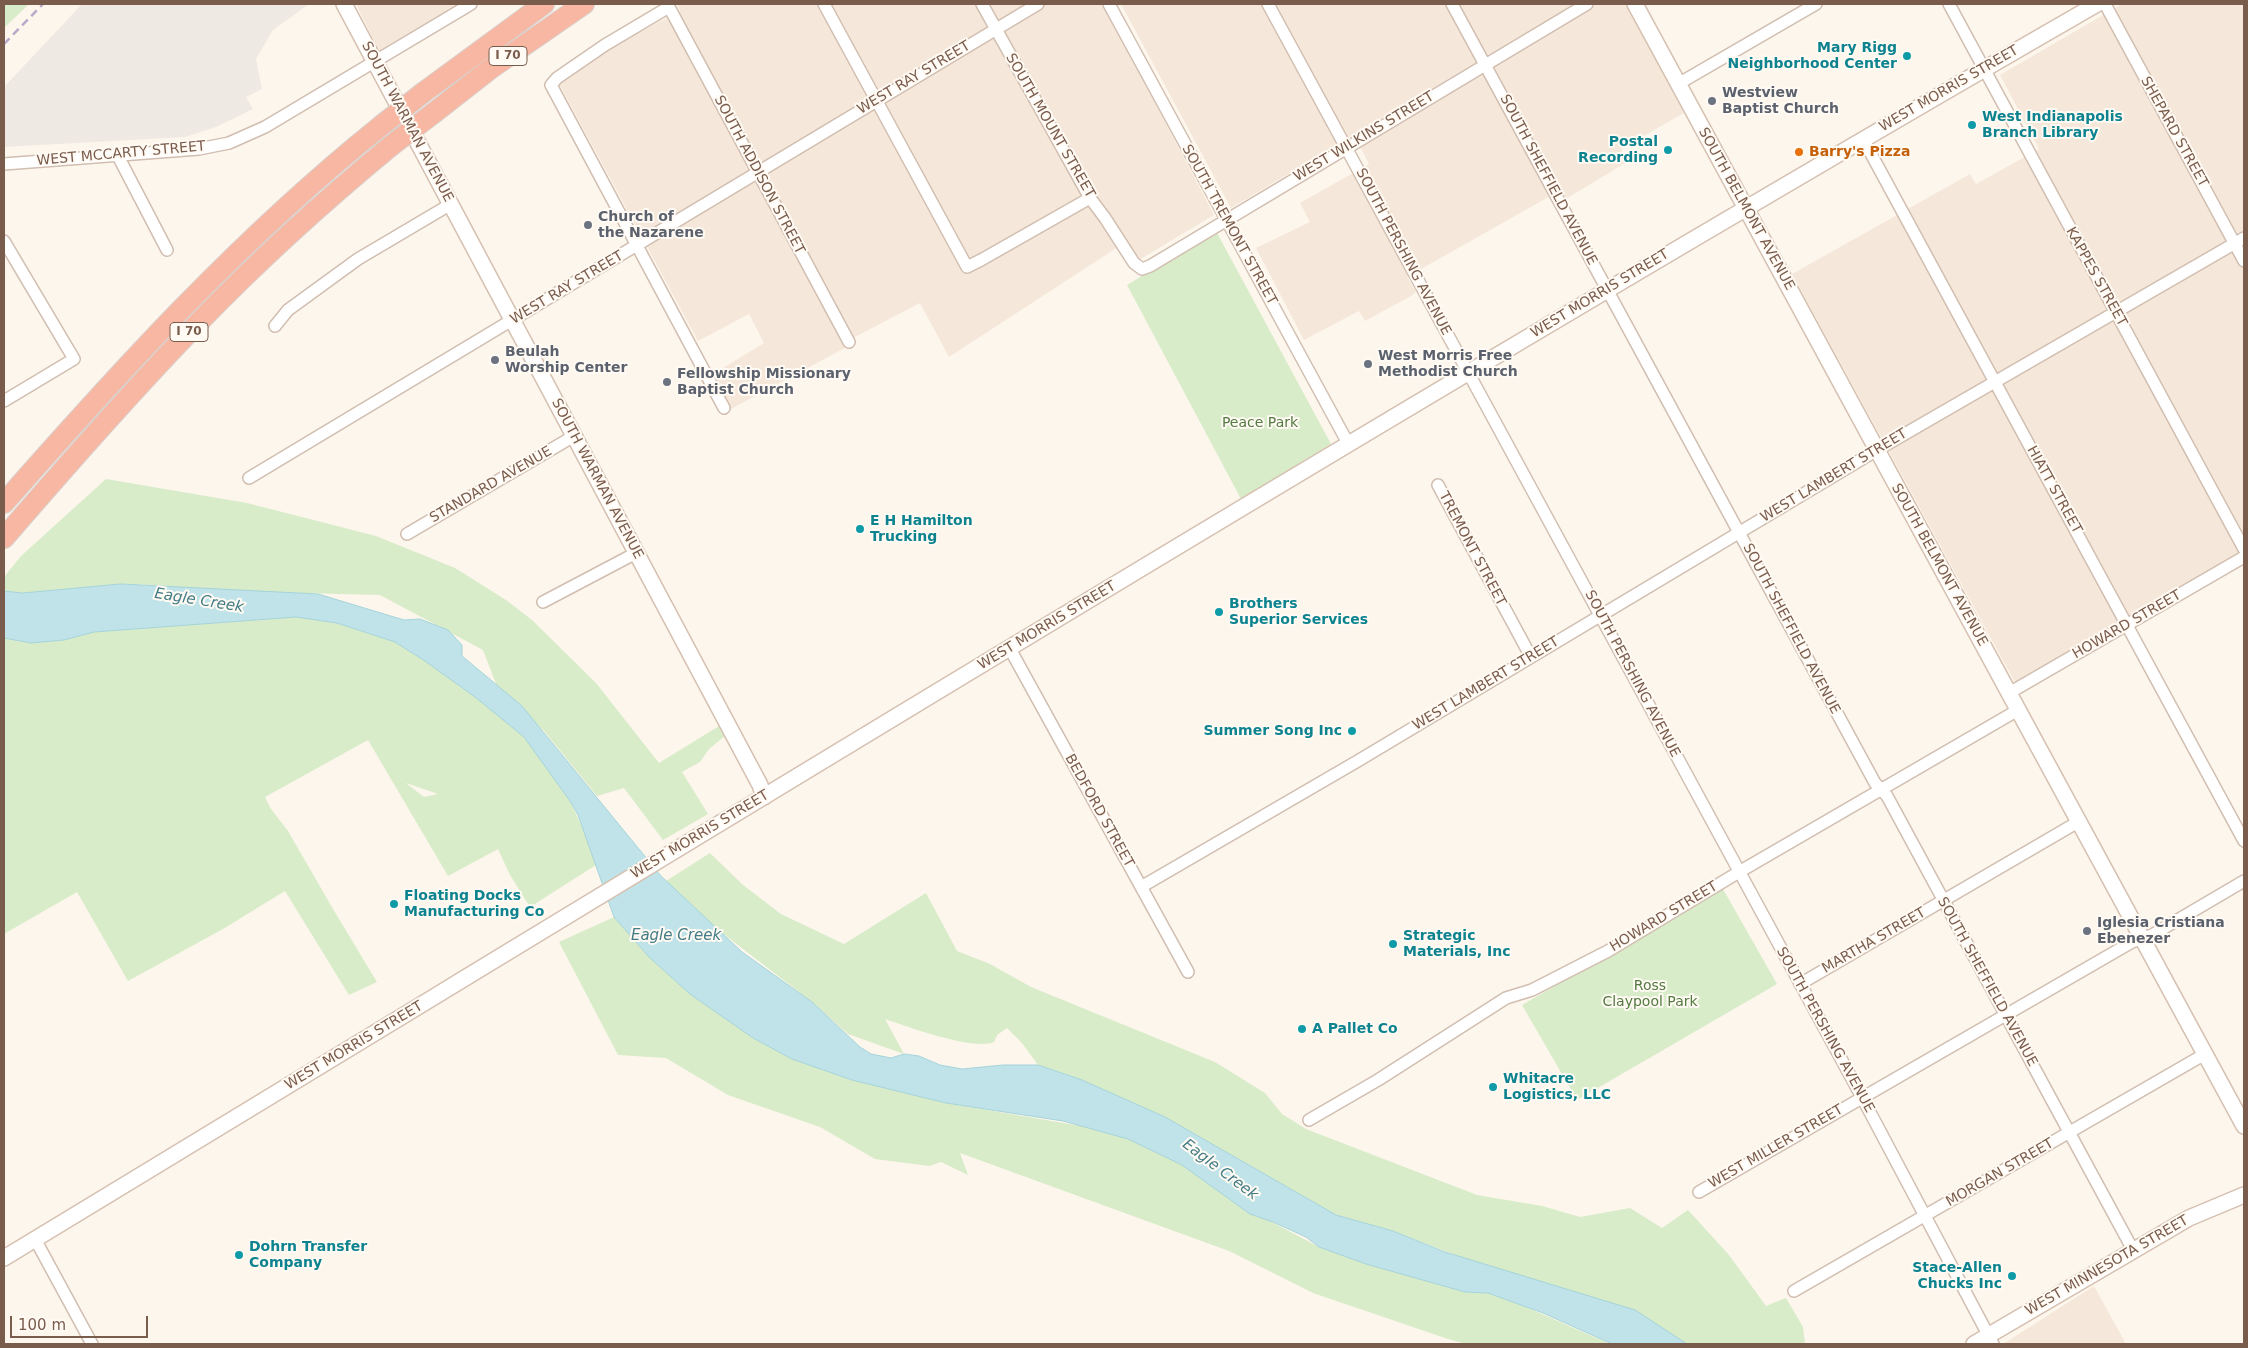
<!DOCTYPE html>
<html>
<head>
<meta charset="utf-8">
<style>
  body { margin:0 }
  #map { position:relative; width:2248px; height:1348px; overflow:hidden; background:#fdf6ec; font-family:"DejaVu Sans",sans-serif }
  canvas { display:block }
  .frame { position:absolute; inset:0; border:5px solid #7a5c4d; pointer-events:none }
  .scale { position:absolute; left:10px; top:1316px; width:138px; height:22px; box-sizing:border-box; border:2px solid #7a5c4d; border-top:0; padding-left:6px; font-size:15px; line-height:18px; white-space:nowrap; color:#7a5c4d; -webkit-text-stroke:4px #fffaf3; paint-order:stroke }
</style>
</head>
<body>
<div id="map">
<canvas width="2248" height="1348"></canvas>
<div class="frame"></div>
<div class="scale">100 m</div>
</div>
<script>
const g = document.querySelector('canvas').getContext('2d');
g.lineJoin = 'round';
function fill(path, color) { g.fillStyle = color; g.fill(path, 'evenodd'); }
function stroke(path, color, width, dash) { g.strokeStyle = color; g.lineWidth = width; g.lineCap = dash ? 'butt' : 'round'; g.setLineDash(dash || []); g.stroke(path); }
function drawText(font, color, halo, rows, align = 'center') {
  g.font = font + ' "DejaVu Sans",sans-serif'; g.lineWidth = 4; g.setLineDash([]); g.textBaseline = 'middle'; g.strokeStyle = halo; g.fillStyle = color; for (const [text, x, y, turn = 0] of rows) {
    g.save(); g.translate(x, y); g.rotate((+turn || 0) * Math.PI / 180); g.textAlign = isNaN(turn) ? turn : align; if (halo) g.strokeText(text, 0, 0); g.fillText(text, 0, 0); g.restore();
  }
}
const residential = new Path2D(`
  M356,4h101l-78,47z
  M677,4h426l111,211 -85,51 -11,-19 -169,110 -29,-54 -65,34 -10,11 -114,61 -18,-35 51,-31 -15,-29 -51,27 -139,-257 59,-40 62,-33z
  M1121,4h453l-343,204z
  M1597,4h30l57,109 -63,36 6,13 -63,38 -5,-9 -152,86 9,15 -5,4 -46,25 -6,-10 -55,29 -48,-92 54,-26 -10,-19 69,-39 -10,-19z
  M2122,4h122v546l-228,134 -224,-410 178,-100 6,10 63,-35 -39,-74z
  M2094,1286l32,58h-123z`);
const industrial = new Path2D(`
  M82,4h227l-36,26 -17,29 6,30 -16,8 7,12 -37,18 -31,10 -181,10v-60z`);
const green = new Path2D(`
  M4,4h25l-25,24z
  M1216,231l115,213 -90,55 -114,-214z
  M106,479l141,24 129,33 79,32 51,32 26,20 64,63 63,80 60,-37 6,10 -16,13 -9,13 -18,10 26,42 -45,26 -39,-52 -27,8 -53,-65 -48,-47 -13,-34 -103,-55 -159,-4 -67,-6 -33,-1 -99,9 -18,-2v-14l17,-21z
  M296,617l41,6 58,19 30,19 50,36 49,40 46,64 19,41 7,23 -66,42 -20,-32 -12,-26 -50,27 -80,-136 -103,57 6,12 17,22 45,78 44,73 -28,13 -64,-104 -62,38 -95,52 -51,-89 -73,42v-296l27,5 33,-3 30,-8zM406,783l32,11 -14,3z
  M710,853l33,32 38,29 63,30 82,-51 31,58 33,13 41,23 184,75 50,31 17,21 24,15 171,66 65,11 38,11 50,-9 32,20 26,-18 41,45 37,51 20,-8 17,29 2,17h-118l-294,-113 -57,-16 -171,-98 -91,-40 -36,-12 -16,-22 -15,-15 -10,7 -3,7c-21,9 -85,-15 -109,-23l19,35 -56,-20 -36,-32 -95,-73 -51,-48z
  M1723,889l54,95 -200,116 -55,-95z
  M614,917l35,40 41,37 63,44 39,21 60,21 94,23 135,23 47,13 54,26 68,49 18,6 51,27 47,17 99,28 23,1 38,14 84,37h-144l-18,-5 -135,-46 -84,-42 -269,-98 8,22 -27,-13 -12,4 -54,-7 -55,-32 -92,-32 -62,-37 -48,-3 -59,-113z`);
const water = new Path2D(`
  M121,584l197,10 86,26 16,-1 28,11 14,15v11l60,50 139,170 81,76 70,50 48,45 11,7 20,4 13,-4 15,2 21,9 22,4 41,-4h35l44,15 83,37 171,98 57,16 52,21 190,58 52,34h-75l-69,-31 -55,-20 -23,-1 -99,-28 -47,-17 -13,-10 -33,-15 -23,-8 -68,-49 -54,-26 -65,-18 -117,-18 -94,-23 -60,-21 -39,-21 -63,-44 -41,-37 -35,-40 -36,-102 -8,-14 -46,-64 -49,-40 -50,-36 -30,-19 -58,-19 -41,-6 -202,15 -30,8 -33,3 -27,-5v-47l18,2z`);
const street = new Path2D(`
  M824,4l143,263 14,-7 109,-62
  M982,4l108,194 15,20 29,45 8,6 8,-3 437,-262
  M1109,4l240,441
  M1268,4l596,1097 129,243
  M1452,4l423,779 12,13 246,454
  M1949,4l295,545
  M2105,4l139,257
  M1678,84l138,-80
  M1863,139l381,702
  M118,156l49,94
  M4,164l195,-15 30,-6 36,-16 206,-123
  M4,241l70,118 -70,42
  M275,326l13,-16 70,-51 93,-55
  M724,408l-173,-323 6,-7 48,-33 64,-38 180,335
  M249,478l789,-474
  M1438,485l93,172
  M407,534l167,-98
  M543,602l93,-49
  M1010,649l178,323
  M2009,693l235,-136
  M1141,887l215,-125 521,-312 367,-212
  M1800,984l278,-162
  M1309,1120l69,-40 128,-82 26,-8 76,-39 131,-79 279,-162
  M1699,1192l433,-250 20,-7 92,-54
  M35,1239l57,105
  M1794,1291l411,-237`);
const secondary = new Path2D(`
  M344,4l416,781 4,12
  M1635,4l609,1122
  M4,1258c695,-421 1388,-848 2093,-1254
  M1974,1344l215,-126 55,-23`);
const highway = new Path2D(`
  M424,92l120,-88
  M435,112l55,-43 94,-65
  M4,503c118,-134 238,-266 378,-378
  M4,538c63,-73 126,-145 193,-214 61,-63 127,-123 195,-179`);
const rail = new Path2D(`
  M4,44l39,-40`);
const highwayBridge = new Path2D(`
  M382,125l42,-33
  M392,145l43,-33`);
const markers = [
  [1907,56,5,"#0f9aa8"],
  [1712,101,5,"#6b7280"],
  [1972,125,5,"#0f9aa8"],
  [1668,150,5,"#0f9aa8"],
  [1799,152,5,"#e8710a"],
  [588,225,5,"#6b7280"],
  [495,360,5,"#6b7280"],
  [1368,364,5,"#6b7280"],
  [667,382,5,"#6b7280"],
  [860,529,5,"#0f9aa8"],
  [1219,612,5,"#0f9aa8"],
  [1352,731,5,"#0f9aa8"],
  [394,904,5,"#0f9aa8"],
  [2087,931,5,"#6b7280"],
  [1393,944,5,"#0f9aa8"],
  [1302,1029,5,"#0f9aa8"],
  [1493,1087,5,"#0f9aa8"],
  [239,1255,5,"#0f9aa8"],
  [2012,1276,5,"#0f9aa8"]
];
const shields = [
  [508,56,38],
  [189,332,38]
];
const shieldNames = [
  ["I 70",508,56],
  ["I 70",189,332]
];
const cultureNames = [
  ["Mary Rigg",1897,48,"right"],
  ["Neighborhood Center",1897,64,"right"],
  ["West Indianapolis",1982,117],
  ["Branch Library",1982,133],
  ["Postal",1658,142,"right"],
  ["Recording",1658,158,"right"],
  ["E H Hamilton",870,521],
  ["Trucking",870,537],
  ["Brothers",1229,604],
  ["Superior Services",1229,620],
  ["Summer Song Inc",1342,731,"right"],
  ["Floating Docks",404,896],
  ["Manufacturing Co",404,912],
  ["Strategic",1403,936],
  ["Materials, Inc",1403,952],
  ["A Pallet Co",1312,1029],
  ["Whitacre",1503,1079],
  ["Logistics, LLC",1503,1095],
  ["Dohrn Transfer",249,1247],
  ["Company",249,1263],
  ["Stace-Allen",2002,1268,"right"],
  ["Chucks Inc",2002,1284,"right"]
];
const streetNames = [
  ["WEST RAY STREET",914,78,-31],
  ["WEST MORRIS STREET",1949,89,-30],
  ["SOUTH WARMAN AVENUE",407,122,62],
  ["SOUTH MOUNT STREET",1050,126,60],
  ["SHEPARD STREET",2174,132,61],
  ["WEST WILKINS STREET",1364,137,-31],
  ["WEST MCCARTY STREET",121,154,-5],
  ["SOUTH ADDISON STREET",759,175,62],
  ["SOUTH SHEFFIELD AVENUE",1548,180,62],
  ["SOUTH BELMONT AVENUE",1746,209,61],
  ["SOUTH TREMONT STREET",1229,225,61],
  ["SOUTH PERSHING AVENUE",1403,252,62],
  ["KAPPES STREET",2096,277,61],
  ["WEST RAY STREET",567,288,-31],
  ["WEST MORRIS STREET",1600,294,-31],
  ["WEST LAMBERT STREET",1834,476,-31],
  ["SOUTH WARMAN AVENUE",597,479,62],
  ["STANDARD AVENUE",491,485,-30],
  ["HIATT STREET",2054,490,61],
  ["TREMONT STREET",1472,549,62],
  ["SOUTH BELMONT AVENUE",1939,565,61],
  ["HOWARD STREET",2127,625,-30],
  ["WEST MORRIS STREET",1047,626,-31],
  ["SOUTH SHEFFIELD AVENUE",1791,629,62],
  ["SOUTH PERSHING AVENUE",1632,674,62],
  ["WEST LAMBERT STREET",1486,684,-31],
  ["BEDFORD STREET",1099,811,61],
  ["WEST MORRIS STREET",700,835,-31],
  ["HOWARD STREET",1664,917,-31],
  ["MARTHA STREET",1874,941,-30],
  ["SOUTH SHEFFIELD AVENUE",1987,982,61],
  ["SOUTH PERSHING AVENUE",1825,1030,61],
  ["WEST MORRIS STREET",354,1046,-31],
  ["WEST MILLER STREET",1776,1147,-30],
  ["MORGAN STREET",2000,1173,-30],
  ["WEST MINNESOTA STREET",2107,1266,-30]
];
const worshipNames = [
  ["Westview",1722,93],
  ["Baptist Church",1722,109],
  ["Church of",598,217],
  ["the Nazarene",598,233],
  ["Beulah",505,352],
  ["Worship Center",505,368],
  ["West Morris Free",1378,356],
  ["Methodist Church",1378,372],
  ["Fellowship Missionary",677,374],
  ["Baptist Church",677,390],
  ["Iglesia Cristiana",2097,923],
  ["Ebenezer",2097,939]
];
const foodNames = [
  ["Barry's Pizza",1809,152]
];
const parkNames = [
  ["Peace Park",1260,423],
  ["Ross",1650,986],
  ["Claypool Park",1650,1002]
];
const waterNames = [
  ["Eagle Creek",199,601,9],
  ["Eagle Creek",676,936],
  ["Eagle Creek",1220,1170,37]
];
fill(residential, '#f5e8da');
fill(industrial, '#efe9e4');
fill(green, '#d8ecc9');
fill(water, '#bfe3e8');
stroke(water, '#a5d3da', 1);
stroke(street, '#d1beb0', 14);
stroke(secondary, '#d6c0b0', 18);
stroke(highway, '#dad1cd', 22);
stroke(street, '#fff', 11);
stroke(secondary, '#fff', 15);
stroke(highway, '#f7b7a3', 20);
stroke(rail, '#b9a8c9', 2.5, [8, 5]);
stroke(highwayBridge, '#dad1cd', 22, []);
stroke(highwayBridge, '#f7b7a3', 20);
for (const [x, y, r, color] of markers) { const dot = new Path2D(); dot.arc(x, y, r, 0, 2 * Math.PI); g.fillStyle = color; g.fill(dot); stroke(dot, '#fffaf3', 2); }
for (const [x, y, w] of shields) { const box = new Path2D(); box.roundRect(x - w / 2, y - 9.5, w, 19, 4); g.fillStyle = '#fffaf3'; g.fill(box); stroke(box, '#7a5c4d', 1); }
drawText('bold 12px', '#7a5c4d', null, shieldNames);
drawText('bold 14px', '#0d838f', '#fffaf3', cultureNames, 'left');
drawText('14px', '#7a5c4d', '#fffaf3', streetNames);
drawText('bold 14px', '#5b616d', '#fffaf3', worshipNames, 'left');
drawText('bold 14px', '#c56008', '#fffaf3', foodNames, 'left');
drawText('14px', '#537a41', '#fffaf3', parkNames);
drawText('italic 15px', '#437c86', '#fffaf3', waterNames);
</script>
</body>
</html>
